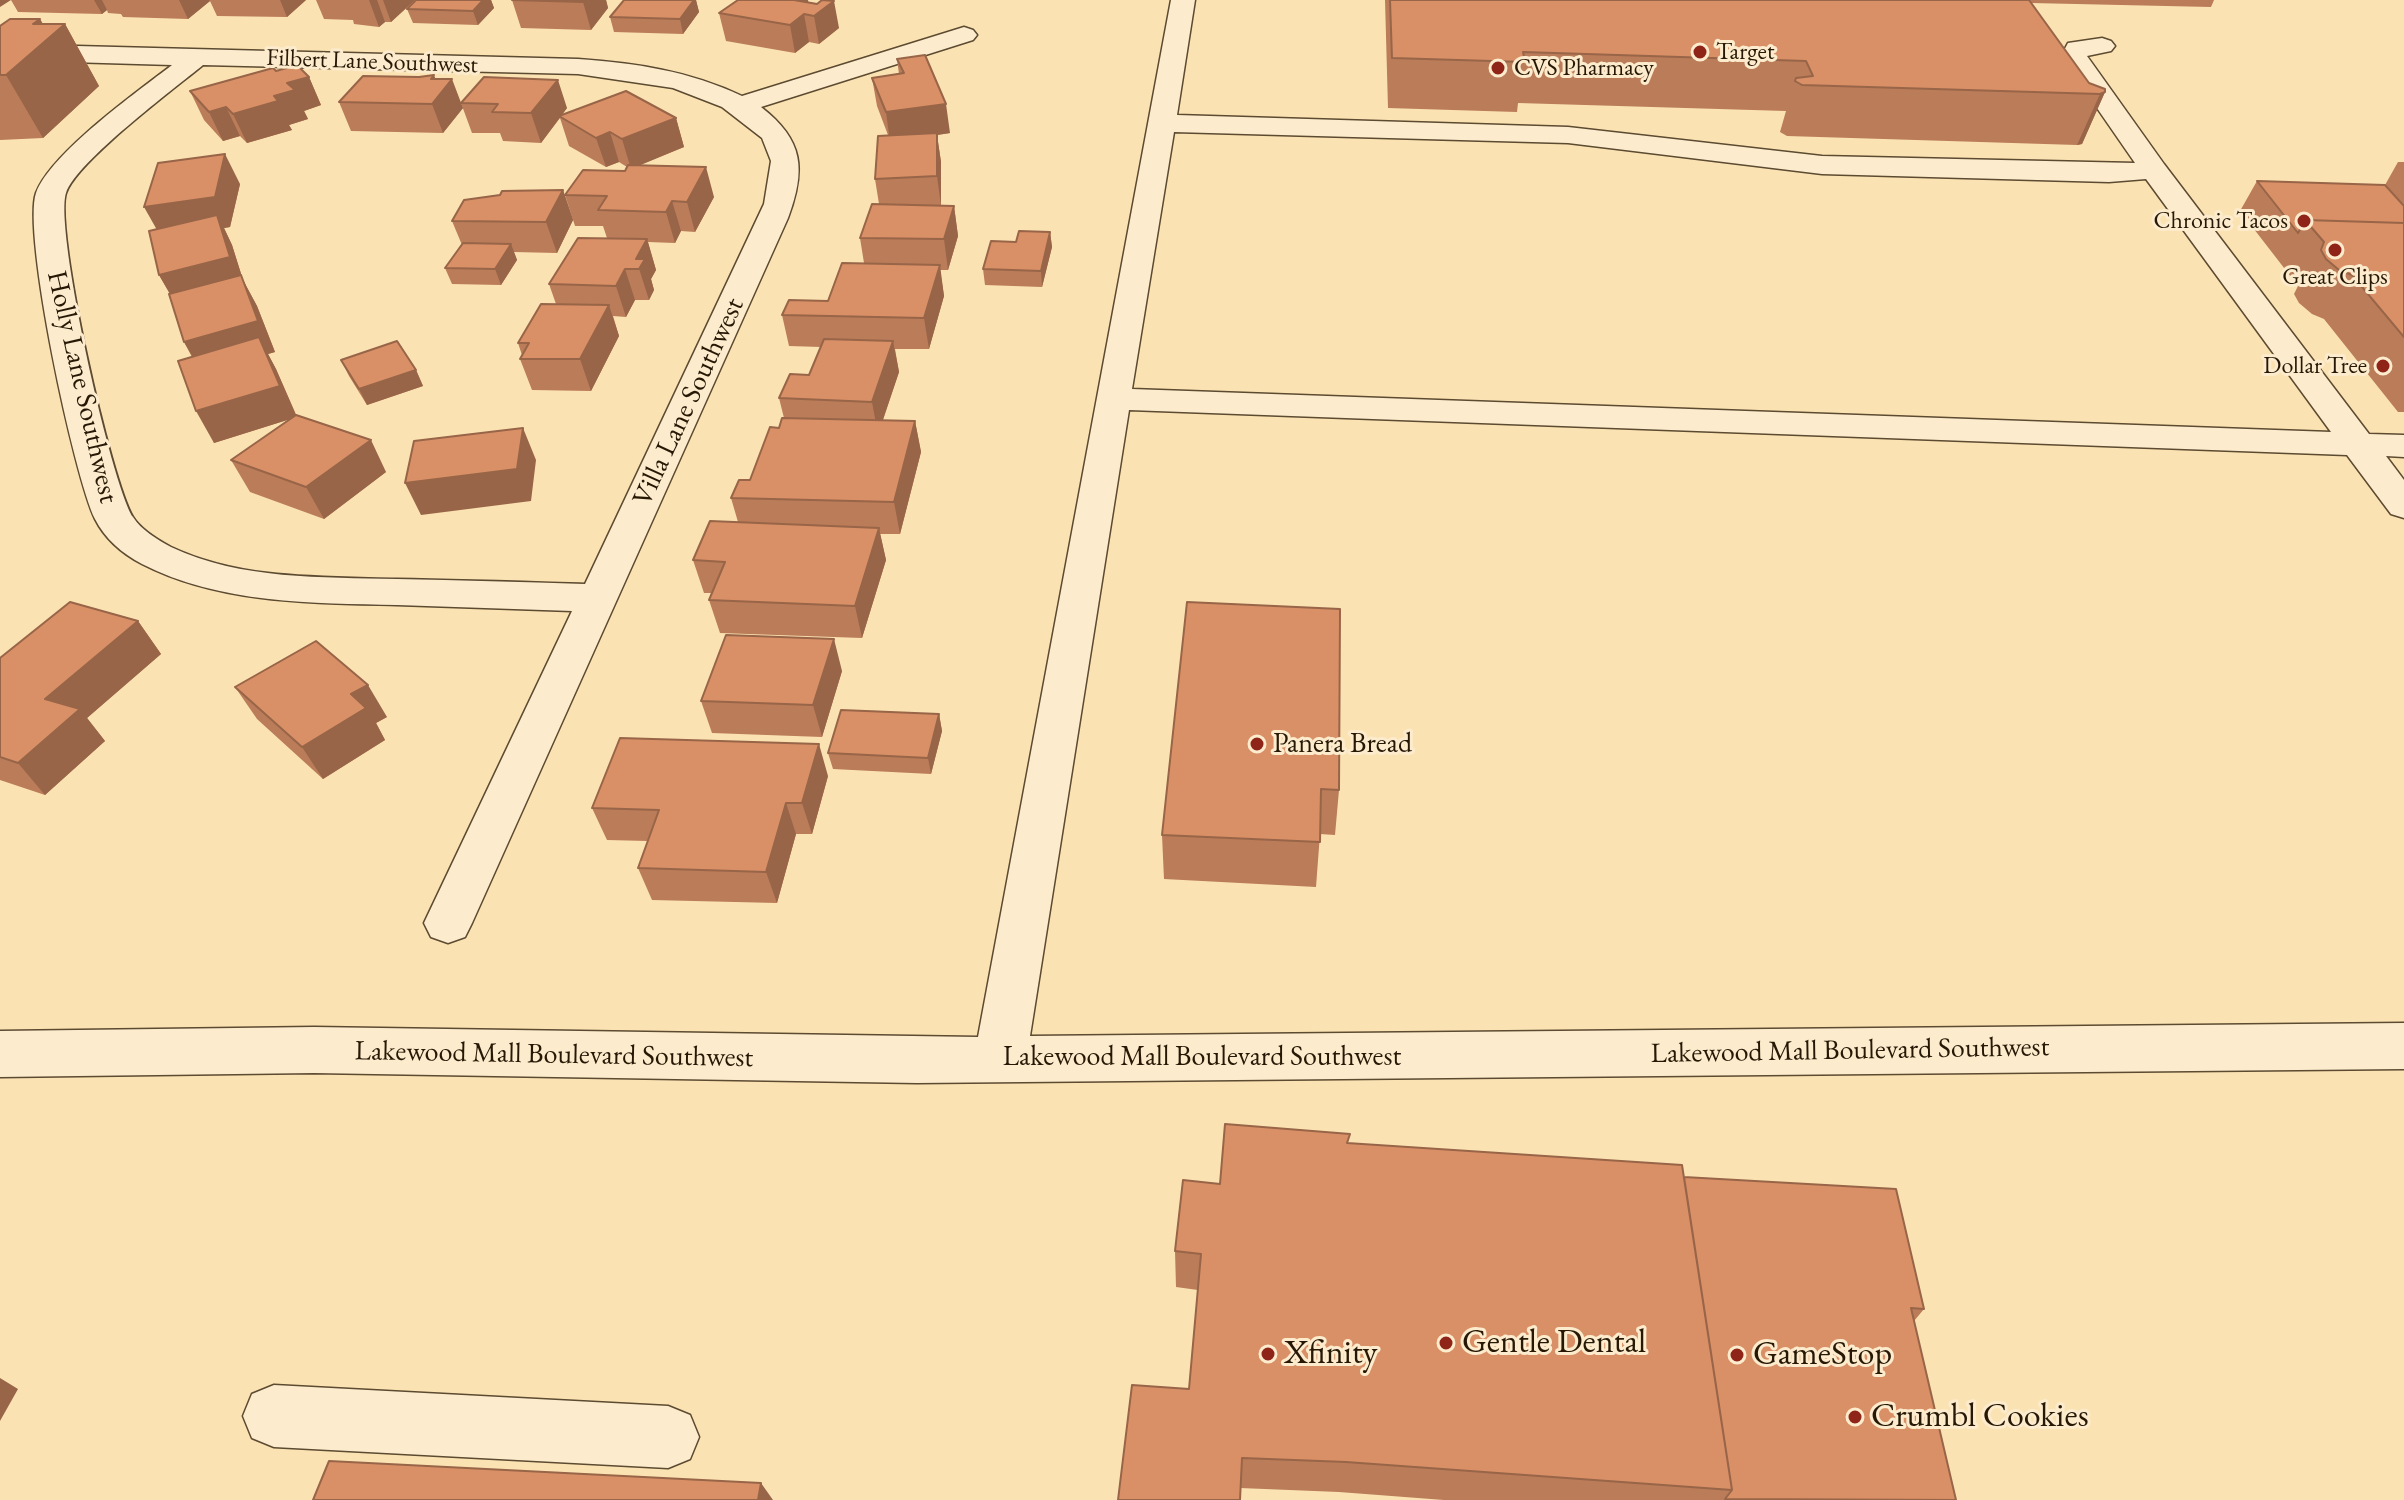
<!DOCTYPE html>
<html>
<head>
<meta charset="utf-8">
<style>
  body { margin:0 }
  canvas { display:block; background:#fae2b2 }
</style>
</head>
<body>
<canvas width="2404" height="1500"></canvas>
<script>
const g = document.querySelector('canvas').getContext('2d');
g.lineJoin = 'round';
function stroke(path, color, width, dash) { g.strokeStyle = color; g.lineWidth = width; g.lineCap = dash ? 'butt' : 'round'; g.setLineDash(dash || []); g.stroke(path); }
function fill(path, color) { g.fillStyle = color; g.fill(path, 'evenodd'); }
function drawText(font, color, halo, rows, align = 'center') {
  g.font = font + ' "EB Garamond",serif'; g.lineWidth = 6; g.setLineDash([]); g.textBaseline = 'middle'; g.strokeStyle = halo; g.fillStyle = color; for (const [text, x, y, turn = 0] of rows) {
    g.save(); g.translate(x, y); g.rotate((+turn || 0) * Math.PI / 180); g.textAlign = isNaN(turn) ? turn : align; if (halo) g.strokeText(text, 0, 0); g.fillText(text, 0, 0); g.restore();
  }
}
const minor = new Path2D(`
  M1171,0h24l-18,115 391,12 254,29 313,7 -74,-107 7,-13 34,-5 9,3 4,5 -4,5 -24,5 77,108 205,270 35,1v22l-18,-1 18,24v38l-13,-4 -44,-59 -1218,-45 -99,626 1374,-13v46l-1487,14 -603,-10 -314,4v-46l314,-4 664,10zM1174,132l394,11 254,31 287,8 37,-3 185,253 -1199,-43z
  M964,27l9,3 4,5 -4,5 -212,67c43,33 45,63 27,111l-316,705 -7,14 -17,6 -17,-6 -7,-14 148,-312c-58,-2 -117,-4 -175,-6 -85,-2 -177,-1 -255,-41 -19,-10 -37,-25 -47,-45 -21,-43 -73,-286 -59,-326 15,-40 101,-101 136,-128l-172,-5v-16l578,15c57,4 112,12 164,37zM203,65l375,9 95,14 49,19 40,31 9,23 -7,43 -179,380c-63,-2 -125,-4 -188,-5 -75,-2 -156,1 -226,-32 -13,-7 -30,-17 -38,-30 -22,-35 -79,-288 -67,-324 10,-31 108,-104 137,-128z
  M274,1385l394,21 22,9 9,22 -9,22 -22,9 -394,-21 -22,-9 -9,-22 9,-22z`);
const wall = new Path2D(`
  M11,0h295l-19,17 -70,-1 -7,-15 -22,18 -65,-2 -2,-3 -13,-1 -1,-3 -5,4 -84,-2z
  M316,0h99l-24,22h-6l-6,5 -25,-3 -1,-4 -29,-1z
  M416,0h75l3,8 -16,17 -65,-2 -6,-14z
  M512,0h94l2,8 -17,22 -70,-2z
  M624,0h72l3,12 -16,22 -69,-2 -4,-15z
  M738,0h70v2l31,26 -20,16 -10,-2 -14,11 -69,-12 -7,-28z
  M1385,0h829l-3,7 -180,-4 58,80 16,9 -23,52 -5,1 -290,-9 -7,-4 6,-21 -268,-8 -1,9 -129,-4z
  M40,19l3,5h22l34,62 -56,52 -43,2v-114z
  M897,59l53,74 -13,2 4,27v43l13,1 4,30 -10,34h-8l4,26 -15,53h-34l4,23 -16,48 32,1 6,31 -21,82h-20l6,26 -24,78 -142,-5 -11,-33 3,-7h-8l-11,-33 45,-38 -7,-24 19,-18 34,-62 -5,-20 30,-23 12,-28 -32,-1 -7,-31 46,-14 36,-38 -4,-25 19,-34 -4,-25 13,-44 -11,-29 -5,-28 27,-4z
  M309,77l12,28 -17,6 4,8 -19,6 3,5 -45,13 -7,-7 -17,5 -19,-21 -14,-29z
  M484,77l83,31 -6,8 115,2 8,29 -45,18 75,32 -19,35 -14,-1 -6,12 -27,-1 8,28 -5,9 3,11 -5,10h-14l-9,17 -13,-1 6,20 -28,55 -59,-1 -12,-31 2,-4 -4,-12 38,-39 -7,-20 58,-46 -4,-12h-28l-10,-31 60,-24 2,-4 -8,-5 -13,5 -37,-21 -9,-28 -19,25 -38,-2 -3,-8h-28l-11,-30z
  M436,79l27,29 -20,25 -92,-2 -12,-29z
  M2398,162h6v250h-6l-74,-93 -12,-5 -13,-11 -5,-9 4,-8 -58,-75 17,-30 128,4z
  M240,184l-10,43 -6,1 8,17 11,35 14,26 18,46 -7,2 8,15 20,46 90,57 -62,47 -74,-27 -19,-32 59,-41 -76,24 -22,-86 -8,-15 -14,-48 -11,-19 -2,-46z
  M563,190l10,30 -16,33 -43,-1 3,8 -16,25 -49,-1 -7,-16 17,-23 -10,-24z
  M1050,232l2,15 -10,40 -57,-2 -2,-16 33,-27z
  M341,360l75,10 7,16 -56,19 -18,-29z
  M1187,602l152,188 -4,45 -15,-1 -4,53 -152,-8 -2,-44z
  M138,621l23,33 -74,64 18,23 -60,54 -45,-15v-122z
  M842,671l-20,66 -110,-4 -11,-32z
  M235,687l152,30 -11,6 9,17 -62,39 -66,-60z
  M939,714l3,17 -11,43 -98,-5 -5,-16z
  M828,776l-16,58h-16l-19,69 -125,-3 -14,-32 10,-27 -41,-1 -15,-32z
  M1349,1144l335,33 240,132 -10,12 42,179h-512l-105,-8 -99,-4 -51,-99 9,-99 -22,-3 -1,-36 45,-67z`);
const shadedWall = new Path2D(`
  M0,0h11l-11,7z
  M94,0h8l5,10 -5,4z
  M179,0h30l1,1 -22,18z
  M280,0h26l-19,17z
  M369,0h8l8,22 -6,5z
  M383,0h32l-24,22z
  M483,0h8l3,8 -16,17 -5,-14z
  M585,0h21l2,8 -17,22 -8,-28z
  M694,0h2l3,12 -16,22 -3,-15z
  M788,0h20l2,13 -6,1 5,28 -14,11 -5,-28z
  M834,1l5,27 -20,16 -5,-28z
  M40,19l10,18 15,-13 34,62 -56,52 -37,-63 27,-51z
  M434,75l7,18 11,-14 11,29 -20,25 -11,-29 -1,-25z
  M309,77l12,28 -17,6 4,8 -19,6 3,5 -45,13 -14,-29 41,-18 13,-13z
  M558,80l9,28 -26,35 -10,-30z
  M2105,92l-23,52 -5,1 23,-51z
  M946,104l4,29 -13,2 4,27v44l-4,-30 -47,-34 -4,-30z
  M226,107l14,29 -17,5 -14,-29z
  M676,118l8,29 -53,22 -9,-30z
  M610,132l9,30 -13,5 -10,-29z
  M225,154l15,30 -10,43 -6,1 8,17 11,35 14,26 18,46 -7,2 8,15 21,48 -83,26 -18,-32 6,-38 -18,-31 -7,-36 -18,-31 2,-38 -17,-30z
  M706,167l8,30 -19,35 -8,-30z
  M563,190l10,30 -16,33 -11,-31z
  M672,201l9,30 -6,12 -9,-31z
  M954,206l4,30 -10,34 -4,-31z
  M1050,232l2,15 -10,40 -1,-16z
  M647,239l9,31 -5,9 3,11 -5,10 -13,-41z
  M511,244l6,16 -16,25 -6,-16z
  M940,265l4,31 -15,53 -5,-31z
  M625,269l10,31 -9,17 -10,-31z
  M609,305l10,31 -28,55 -11,-32z
  M893,341l6,31 -21,62 -6,-32z
  M416,370l7,16 -56,19 -8,-16z
  M915,421l6,31 -21,82 -6,-32z
  M523,428l13,32 -5,41 -110,14 -16,-32z
  M371,440l15,32 -62,47 -18,-32z
  M879,528l7,32 -24,78 -7,-32z
  M138,621l23,33 -74,64 18,23 -60,54 -27,-32 27,-64z
  M834,639l8,32 -20,66 -9,-32z
  M368,685l19,32 -11,6 9,17 -62,39 -21,-32 49,-53z
  M939,714l3,17 -11,43 -3,-16z
  M819,744l9,32 -16,58 -10,-31z
  M786,803l10,31 -19,69 -11,-31z
  M0,1378l18,11 -18,32z
  M761,1483l12,17h-15z`);
const building = new Path2D(`
  M416,0h67l-10,11 -66,-2z
  M512,0h73l-2,2z
  M624,0h70l-14,19 -70,-2z
  M738,0h56l23,4 5,-4 12,1 -20,15 -10,-2 -14,11 -71,-12z
  M1390,0h639l60,83 16,6v3l-5,2 -298,-9 -7,-4 1,-3 17,-2 -7,-15 -283,-9 2,10 -133,-4z
  M10,19h30l-7,5h32l-59,51h-6v-49z
  M925,55l21,49 -60,8 -14,-34 32,-5 -7,-14z
  M297,65l12,12 -22,6 8,7 -21,6 4,5 -45,13 -7,-7 -17,5 -19,-21 83,-23 3,3z
  M434,75l-3,4h21l-20,25 -93,-2 24,-26 56,1z
  M484,77l74,3 -27,33 -39,-1 6,-8 -37,-1z
  M626,91l50,27 -54,21 -12,-7 -14,6 -37,-22z
  M937,133v43l-62,3 3,-43z
  M225,154l-10,43 -71,10 14,-44z
  M628,165l78,2 -19,35 -15,-1 -6,11 -68,-2 9,-14 -42,-1 18,-25 42,1z
  M2257,181l128,4 19,21v17l-99,-3 -7,13z
  M563,190l-17,32 -94,-1 12,-21 36,-5 2,-4z
  M872,204l82,2 -10,33 -84,-1z
  M217,215l13,42 -71,18 -10,-44z
  M2305,220l99,3v114l-52,-62 -13,-5 -13,-11 -5,-9 3,-8z
  M1019,231l31,1 -9,39 -58,-2 8,-28 25,1z
  M578,238l69,1 -11,20h9l-6,10h-14l-9,17 -67,-2z
  M463,243l48,1 -16,25 -50,-1z
  M842,263l98,2 -16,53 -142,-3 7,-15 39,1z
  M241,275l17,46 -74,21 -15,-48z
  M541,304l68,1 -29,54h-60l9,-16h-11z
  M259,337l21,49 -84,25 -18,-50z
  M824,339l69,2 -21,61 -93,-4 11,-24 19,1z
  M397,341l19,29 -57,19 -18,-29z
  M296,415l75,25 -65,47 -75,-27z
  M782,418l133,3 -21,81 -163,-4 8,-18h11l20,-53 9,1z
  M523,428l-6,41 -112,14 9,-42z
  M710,521l169,7 -24,78 -146,-6 16,-38 -32,-2z
  M70,602l68,19 -93,78 35,10 -62,54 -18,-6v-99z
  M1187,602l153,7 -1,181 -18,-1 -1,53 -158,-7z
  M726,635l108,4 -21,66 -112,-4z
  M316,641l52,44 -17,9 15,14 -64,39 -67,-60z
  M841,710l98,4 -11,44 -100,-5z
  M620,738l199,6 -17,59h-16l-20,69 -128,-4 21,-58 -67,-2z
  M1225,1124l125,10 -3,9 335,22 50,325 -386,-28 -104,-4 -2,42h-122l14,-115 57,4 12,-135 -26,-3 8,-71 37,4z
  M1684,1177l212,12 28,120 -13,-1 45,192 -231,-1 7,-9z
  M329,1461l432,22 -3,17h-445z`);
const markers = [
  [1700,52,8,"#8f2418"],
  [1498,68,8,"#8f2418"],
  [2304,221,8,"#8f2418"],
  [2335,250,8,"#8f2418"],
  [2383,366,8,"#8f2418"],
  [1257,744,8,"#8f2418"],
  [1446,1343,8,"#8f2418"],
  [1268,1354,8,"#8f2418"],
  [1737,1355,8,"#8f2418"],
  [1855,1417,8,"#8f2418"]
];
const farPoinames = [
  ["Target",1716,52],
  ["CVS Pharmacy",1514,68],
  ["Chronic Tacos",2288,221,"right"],
  ["Great Clips",2335,277,"center"],
  ["Dollar Tree",2367,366,"right"]
];
const farStreetnames = [
  ["Filbert Lane Southwest",372,62,2]
];
const streetNames = [
  ["Holly Lane Southwest",82,387,77],
  ["Villa Lane Southwest",689,402,-65],
  ["Lakewood Mall Boulevard Southwest",1850,1051,-1],
  ["Lakewood Mall Boulevard Southwest",554,1055,1],
  ["Lakewood Mall Boulevard Southwest",1202,1057]
];
const poiNames = [
  ["Panera Bread",1273,744]
];
const nearPoinames = [
  ["Gentle Dental",1462,1343],
  ["Xfinity",1284,1354],
  ["GameStop",1753,1355],
  ["Crumbl Cookies",1871,1417]
];
stroke(minor, '#5c4a31', 3);
fill(minor, '#fceccd');
fill(wall, '#bb7c59');
fill(shadedWall, '#986548');
fill(building, '#d99067');
stroke(building, '#986548', 2);
for (const [x, y, r, color] of markers) { const dot = new Path2D(); dot.arc(x, y, r, 0, 2 * Math.PI); g.fillStyle = color; g.fill(dot); stroke(dot, '#fceccd', 3); }
drawText('24px', '#271806', '#fceccd', farPoinames, 'left');
drawText('24px', '#271806', '#fceccd', farStreetnames);
drawText('28px', '#271806', '#fceccd', streetNames);
drawText('28px', '#271806', '#fceccd', poiNames, 'left');
drawText('34px', '#271806', '#fceccd', nearPoinames, 'left');
</script>
</body>
</html>
